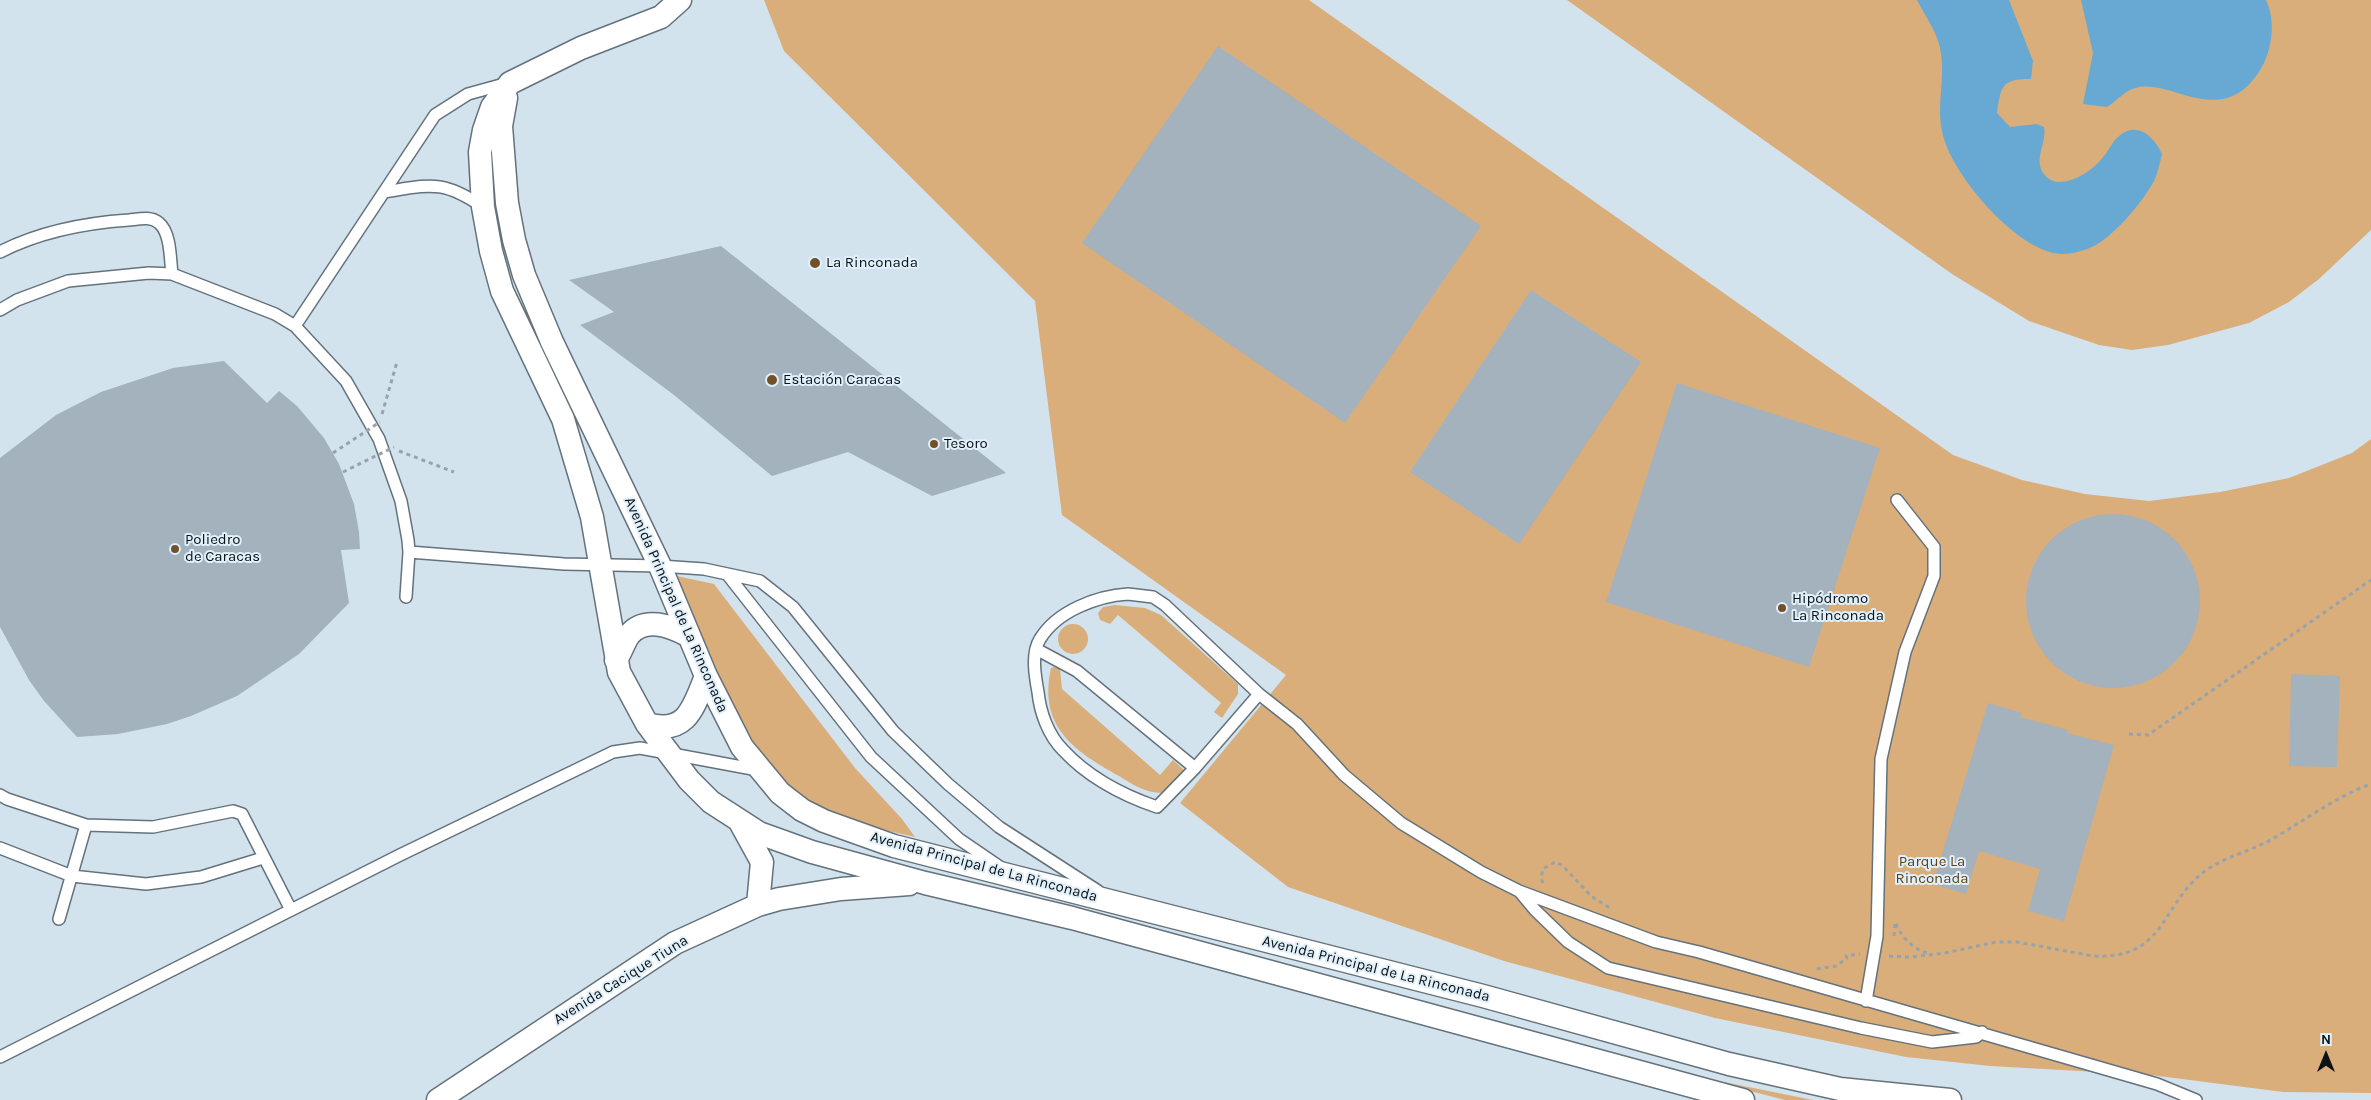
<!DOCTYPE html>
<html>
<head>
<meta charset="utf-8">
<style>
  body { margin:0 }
  #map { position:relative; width:2371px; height:1100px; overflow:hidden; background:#d3e3ee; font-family:Karla,sans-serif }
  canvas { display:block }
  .north { position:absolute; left:2301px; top:1030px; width:50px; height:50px; -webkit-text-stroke:4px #e0f0fb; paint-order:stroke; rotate:0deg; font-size:14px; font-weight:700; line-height:20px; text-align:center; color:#0c1115 }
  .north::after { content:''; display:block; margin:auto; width:18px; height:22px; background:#0c1115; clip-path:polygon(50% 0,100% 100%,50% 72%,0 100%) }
</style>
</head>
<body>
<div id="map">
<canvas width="2371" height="1100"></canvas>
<div class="north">N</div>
</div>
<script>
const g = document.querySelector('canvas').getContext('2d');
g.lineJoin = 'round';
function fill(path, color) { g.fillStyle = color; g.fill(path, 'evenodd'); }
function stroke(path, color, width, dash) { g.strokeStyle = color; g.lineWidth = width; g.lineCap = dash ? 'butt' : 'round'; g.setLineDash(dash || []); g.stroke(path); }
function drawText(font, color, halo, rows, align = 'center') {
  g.font = font + ' Karla,sans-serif'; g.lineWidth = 4; g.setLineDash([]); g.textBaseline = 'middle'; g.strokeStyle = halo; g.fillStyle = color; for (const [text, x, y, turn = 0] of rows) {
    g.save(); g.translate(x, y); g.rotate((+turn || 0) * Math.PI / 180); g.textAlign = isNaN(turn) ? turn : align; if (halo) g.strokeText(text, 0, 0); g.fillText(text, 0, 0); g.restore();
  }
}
const green = new Path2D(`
  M764,0h545l644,455 69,25 63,14 64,7 71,-9 69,-14 63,-25 19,-14v654l-88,-1 -132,-17 -161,-9 -84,-9 -191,-39 -211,-57 -216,-74 -108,-84 106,-128 -224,-160 -27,-214 -251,-250z
  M1567,0h804v230l-52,49 -30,23 -40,21 -81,22 -36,5 -33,-5 -70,-24 -77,-47z
  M672,575l42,9 141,184 47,51 13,18c-29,-7 -60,-12 -88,-25 -79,-35 -121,-163 -155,-237z
  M1115,605l30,3 16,7 77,69v10l-16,24 -8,-6 7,-9 -103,-88 -8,9 -10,-4 -2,-7 5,-6z
  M1058 639a15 15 0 1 1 30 0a15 15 0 1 1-30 0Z
  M1054,667l6,2 2,20 98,86 13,-15 11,10 -22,23c-17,0 -30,-9 -43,-17 -45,-25 -81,-49 -68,-108z
  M1684,1074l129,26h-28z`);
const water = new Path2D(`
  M1917,0h92l24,61 -2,18c-30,0 -30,7 -34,34l13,14 27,-3 7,3c3,14 -8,28 -3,42 3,7 10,13 18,13 17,0 35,-13 45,-26 5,-6 8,-14 14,-19 18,-17 36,-1 44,17 -2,8 -4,18 -7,25 -11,22 -45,63 -68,70 -8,3 -17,5 -26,5 -44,-2 -112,-82 -119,-123 -6,-28 5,-59 -3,-87 -4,-15 -15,-30 -22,-44z
  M2081,0h185c9,19 7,44 -2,63 -20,38 -45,43 -83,31 -14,-4 -27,-9 -42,-7 -13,2 -21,13 -32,20l-24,-3 10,-51z`);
const building = new Path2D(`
  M1218,46l263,180 -136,197 -263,-180z
  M721,246l285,227 -74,23 -84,-44 -76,24 -98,-81 -94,-70 34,-13 -45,-32z
  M1531,290l110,72 -122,182 -109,-72z
  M224,361l43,42 12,-12 18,15 27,32 15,26 15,40 5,28 1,17 -19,1 8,53 -50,51 -62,42 -46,20 -24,8 -49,10 -41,3 -33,-36 -15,-21 -29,-53v-169l56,-43 45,-23 72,-24z
  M1677,383l203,65 -71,219 -203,-65z
  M2026 601a87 87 0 1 1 174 0a87 87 0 1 1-174 0Z
  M2291,674l49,2 -3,91 -48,-1z
  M1988,703l34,10 -2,4 48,13 -1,3 47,12 -50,176 -36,-10 12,-42 -61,-18 -13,43 -33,-10z`);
const path = new Path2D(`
  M382,414l15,-52
  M399,451l55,21
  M2129,734l19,1 223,-155
  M1543,883l-2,-5 2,-9 12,-7 7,3 29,31 19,12
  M1894,936l1,-14c7,16 17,26 34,32
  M1889,956l22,1 34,-4 51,-11h21l76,14c73,4 67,-51 112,-85 21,-15 47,-20 69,-33 33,-19 61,-41 97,-54
  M1817,969l19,-3 11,-8 -1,-2 14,-2`);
const service = new Path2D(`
  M384,192c46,-7 58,-13 99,15
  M0,252c41,-21 84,-29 129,-32 10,-1 22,-4 30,3 12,10 11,36 13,51
  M0,310l17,-10 51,-19 81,-8 23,1 103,40 20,12 51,55 33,58 22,62 7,39 1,12 -3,45
  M295,326l140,-211 33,-21 40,-11
  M409,552l155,12 96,2 44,3 56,12 33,26 100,124 55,53 51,43 99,64
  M727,574l144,183 88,82 41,28
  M1128,594l25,3 12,8 94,89 -64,74 -38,39c-35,-12 -69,-30 -94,-57 -15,-15 -23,-38 -25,-58 -3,-16 -7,-39 2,-53 17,-28 57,-43 88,-45z
  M1036,649l41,22 118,97
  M1259,694l38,30 47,51 57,48 80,49 38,19 137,51 43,10 458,132 39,16
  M0,795l7,4 79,26 67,2 80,-16 9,3 49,96
  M0,848l72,28 74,8 55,-7 62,-19
  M1520,892l15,18 33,32 40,26 253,60 71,14 44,-5 6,-5
  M59,919l27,-94
  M1866,1001l11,-65 4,-177 24,-107 29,-76v-29l-37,-47
  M0,1057l400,-202 213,-103 27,-4 118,22`);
const minor = new Path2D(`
  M680,0l-19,17 -80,31 -71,35 -18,24 -8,23 -4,22 3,55 8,44 11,40 61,128 29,98 27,155 28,52 42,56 22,22 48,31 53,19 113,31 147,35 671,182
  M506,98l-5,28 6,77 7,37 10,35 28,67 108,224 46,110 36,71 38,46 22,17 22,11 70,25 589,150 246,68 111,25 110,11
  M616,660c5,-8 8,-18 13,-25 15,-19 42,-9 58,0
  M647,724c40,12 47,-18 59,-48
  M740,822l22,40 -4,43
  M438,1100l237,-157 83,-38 21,-6 62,-10 68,-5`);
const pathBridge = new Path2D(`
  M333,453l47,-31
  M343,472l51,-25`);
const markers = [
  [815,263,6,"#725128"],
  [772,380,6,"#725128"],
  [934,444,5,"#725128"],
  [175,549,5,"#725128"],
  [1782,608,5,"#725128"]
];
const poiNames = [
  ["La Rinconada",826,263],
  ["Estación Caracas",783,380],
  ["Tesoro",944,444],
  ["Poliedro",185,540],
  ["de Caracas",185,557],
  ["Hipódromo",1792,599],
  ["La Rinconada",1792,616]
];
const streetNames = [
  ["Avenida Principal de La Rinconada",676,605,66],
  ["Avenida Principal de La Rinconada",984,867,15],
  ["Avenida Principal de La Rinconada",1376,969,14],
  ["Avenida Cacique Tiuna",621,980,-32]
];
const parkNames = [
  ["Parque La",1932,862],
  ["Rinconada",1932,879]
];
fill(green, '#daae7a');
fill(water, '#67a9d2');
fill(building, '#a3b2bd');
stroke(service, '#64727c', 14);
stroke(minor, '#64727c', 25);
stroke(path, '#96a3ac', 3, [4, 4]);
stroke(service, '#fff', 11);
stroke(minor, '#fff', 22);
stroke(pathBridge, '#96a3ac', 3, [4, 4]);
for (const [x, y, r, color] of markers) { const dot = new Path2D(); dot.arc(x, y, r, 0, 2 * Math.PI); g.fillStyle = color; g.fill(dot); stroke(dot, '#e0f0fb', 2); }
drawText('15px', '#0c1115', '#e0f0fb', poiNames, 'left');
drawText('15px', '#0c1115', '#e0f0fb', streetNames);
drawText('15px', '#5f3f14', '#e0f0fb', parkNames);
</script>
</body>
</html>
